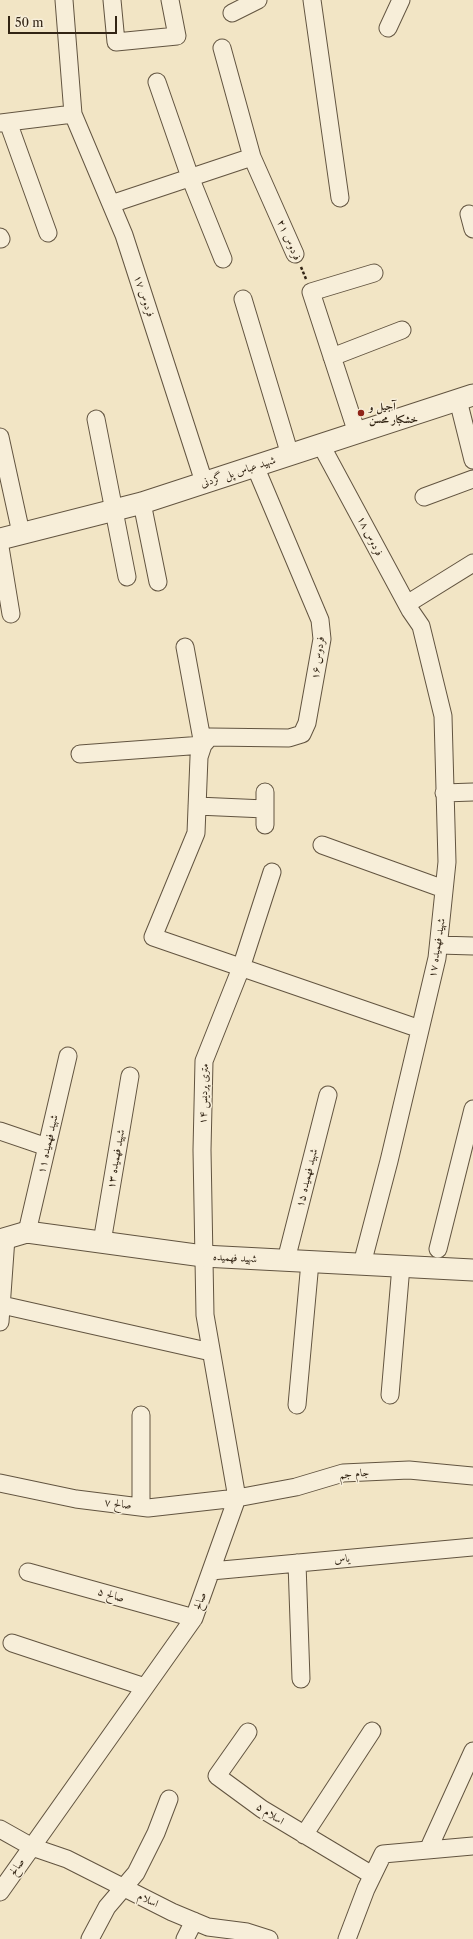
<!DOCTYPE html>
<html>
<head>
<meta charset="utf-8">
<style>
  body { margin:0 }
  #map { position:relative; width:473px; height:1939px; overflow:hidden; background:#f2e5c5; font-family:"Libre Caslon Text",serif }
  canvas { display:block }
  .scale { position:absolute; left:8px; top:16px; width:109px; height:18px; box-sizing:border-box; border:2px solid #322414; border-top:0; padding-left:5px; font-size:12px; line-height:14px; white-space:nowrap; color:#322414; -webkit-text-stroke:3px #f7eed9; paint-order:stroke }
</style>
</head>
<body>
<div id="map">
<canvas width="473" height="1939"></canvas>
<div class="scale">50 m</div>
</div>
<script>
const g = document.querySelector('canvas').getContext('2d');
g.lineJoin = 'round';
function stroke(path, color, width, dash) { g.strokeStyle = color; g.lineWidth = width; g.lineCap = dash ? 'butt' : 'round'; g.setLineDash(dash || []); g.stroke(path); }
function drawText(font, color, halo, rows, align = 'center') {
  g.font = font + ' "Libre Caslon Text",Amiri,serif'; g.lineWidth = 3; g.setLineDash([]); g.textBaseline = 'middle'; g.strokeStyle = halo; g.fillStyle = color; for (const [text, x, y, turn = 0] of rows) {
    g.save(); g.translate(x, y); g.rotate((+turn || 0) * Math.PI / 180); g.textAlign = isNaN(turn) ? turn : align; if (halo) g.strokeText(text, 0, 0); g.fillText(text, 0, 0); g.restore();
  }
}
const path = new Path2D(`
  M301,267l5,12`);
const minor = new Path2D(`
  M64,0l9,114 51,121 80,247
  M112,0l4,42 61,-6 -7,-36
  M312,0l28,198
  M232,13l26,-13
  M388,28l13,-28
  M222,48l30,109 43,97
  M157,82l33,95 33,82
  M8,122l40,111
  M0,123l73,-9
  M111,204l141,-47
  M469,214l4,15
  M0,237l1,2
  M243,299l47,156
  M332,357l70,-27
  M458,400l15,60
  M96,419l31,158
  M357,433l-46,-141 63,-19
  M0,437l21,96
  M321,445l89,165 11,16 22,90 4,146 -10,96 -48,203 -27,103
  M424,497l49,-18
  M142,503l16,79
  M0,547l11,67
  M407,604l66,-41
  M185,647l18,98 -4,12 -3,76 -43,104 267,92
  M203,745l7,-8 79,1 13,-4 5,-11 15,-84 -2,-19 -65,-154
  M80,754l123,-9
  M444,793l29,-1
  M197,806l68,3
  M265,825v-33
  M322,845l122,44
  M439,945l34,1
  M0,1131l47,16
  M27,1232l41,-176
  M102,1242l28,-166
  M438,1249l35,-140
  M286,1260l42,-165
  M2,1305l209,47
  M0,1322l6,-84
  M390,1395l11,-129
  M297,1405l13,-143
  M0,1483l76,16 72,9 89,-10 59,-11 47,-14 66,-3 64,6
  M141,1507v-92
  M297,1563l4,116
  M211,1571l262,-24
  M28,1572l166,46
  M12,1643l133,44
  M248,1732l-31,44 45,33 110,66
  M0,1829l32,18 35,12 105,53 36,15 39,5 22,7
  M304,1835l68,-104
  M428,1850l45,-99
  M0,1892l194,-274 43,-120 -32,-183 -3,-165 2,-89 37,-93 31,-96
  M90,1939l17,-32 29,-34 20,-40 13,-34
  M185,1939l9,-18
  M347,1939l19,-50 17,-35 90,-8`);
const tertiary = new Path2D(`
  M0,539l142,-36 331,-108
  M0,1240l27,-8 176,24 270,14`);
const markers = [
  [361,413,4,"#8f2418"]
];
const streetNames = [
  ["فردوس ۲۱",289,240,66],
  ["فردوس ۱۷",144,296,72],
  ["شهید عباس پل گردنی",238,472,-18],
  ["فردوس ۱۸",370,536,63],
  ["فردوس ۱۶",318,658,-82],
  ["شهید فهمیده ۱۷",437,948,-81],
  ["۱۴ متری پردیس",204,1094,-88],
  ["شهید فهمیده ۱۱",48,1144,-77],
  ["شهید فهمیده ۱۳",116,1159,-80],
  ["شهید فهمیده ۱۵",307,1178,-76],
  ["شهید فهمیده",235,1258,3],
  ["جام جم",354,1474,-6],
  ["صالح ۷",118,1504,7],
  ["یاس",342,1559,-5],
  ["صالح ۵",111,1595,16],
  ["صالح",200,1601,-70],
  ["اسلام ۵",270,1814,33],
  ["صالح",17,1867,-55],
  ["اسلام",148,1900,26]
];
const poiNames = [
  ["آجیل و",369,407],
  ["خشکبار محسن",369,420]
];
stroke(minor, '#625440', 19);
stroke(tertiary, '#625440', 23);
stroke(path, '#322414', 2.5, [3, 2]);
stroke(minor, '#f7eed9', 17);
stroke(tertiary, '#f7eed9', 21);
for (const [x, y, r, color] of markers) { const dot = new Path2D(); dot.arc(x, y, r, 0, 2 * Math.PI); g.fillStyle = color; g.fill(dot); stroke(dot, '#f7eed9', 1.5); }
drawText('11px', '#322414', '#f7eed9', streetNames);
drawText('bold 11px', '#322414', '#f7eed9', poiNames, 'left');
</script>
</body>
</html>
